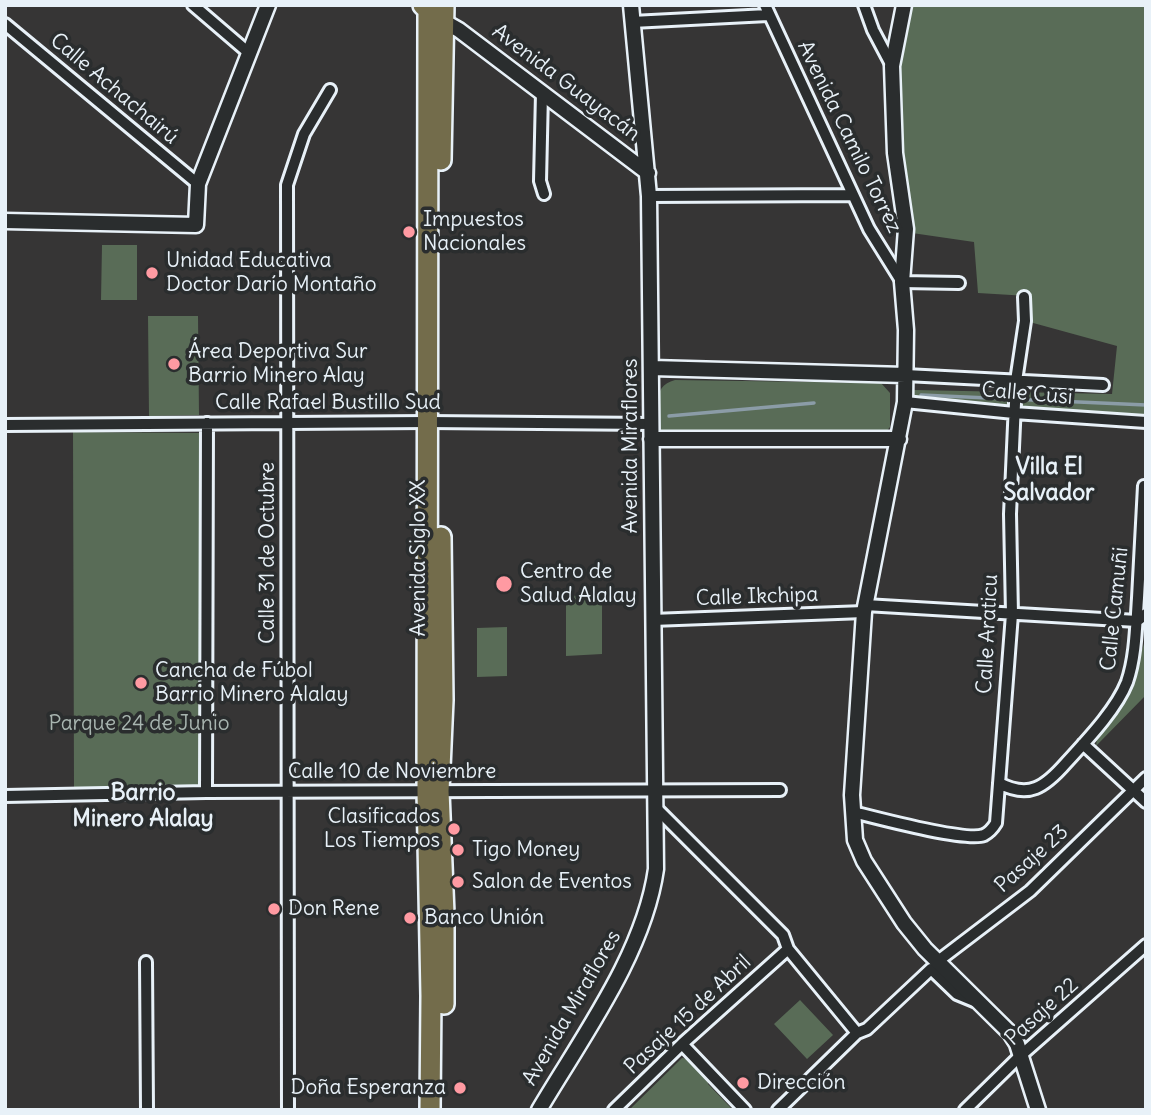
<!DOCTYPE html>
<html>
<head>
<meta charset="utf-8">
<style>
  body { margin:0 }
  #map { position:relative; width:1151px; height:1115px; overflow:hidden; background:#363535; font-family:Delius,sans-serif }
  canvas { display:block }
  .frame { position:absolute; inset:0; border:7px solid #e8f1f8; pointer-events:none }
</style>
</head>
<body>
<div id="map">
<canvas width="1151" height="1115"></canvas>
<div class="frame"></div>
</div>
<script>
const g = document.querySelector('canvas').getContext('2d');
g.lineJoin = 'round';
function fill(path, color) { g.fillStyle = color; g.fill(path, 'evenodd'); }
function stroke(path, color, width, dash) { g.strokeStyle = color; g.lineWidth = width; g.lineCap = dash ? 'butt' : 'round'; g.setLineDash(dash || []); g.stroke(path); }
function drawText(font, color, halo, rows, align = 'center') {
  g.font = font + ' Delius,sans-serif'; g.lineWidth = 7; g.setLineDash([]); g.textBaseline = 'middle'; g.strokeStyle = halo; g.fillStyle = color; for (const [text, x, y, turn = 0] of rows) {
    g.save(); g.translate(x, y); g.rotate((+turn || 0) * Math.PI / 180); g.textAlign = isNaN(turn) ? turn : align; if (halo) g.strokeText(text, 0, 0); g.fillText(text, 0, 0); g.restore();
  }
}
const green = new Path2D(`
  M910,5h236v410l-232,-14v-11l198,4 5,-48 -91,-25 2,-25 -50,-3 -4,-51 -62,-9 -13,-111 -2,-42z
  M102,245h35v55h-36z
  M148,316h50l1,99 -50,1z
  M675,380l206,3 9,10v34l-5,6 -228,2c0,-20 -7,-49 18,-55z
  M73,432l126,1 5,340 -1,7 -7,7 -122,3z
  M602,595v59l-36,2v-60z
  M507,627v49l-30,1v-49z
  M1146,637v58l-50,51 2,-14 34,-48z
  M800,1000l33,35 -26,24 -33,-35z
  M682,1058l8,1 18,18v7l24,25 3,-2 3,3h-109z`);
const stream = new Path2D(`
  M921,395l225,10
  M669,416l145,-13`);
const street = new Path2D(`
  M193,5l56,48
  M765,5l104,224 33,53 57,1
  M864,5l9,25 19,36
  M632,22l136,-7
  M5,24l193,160
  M542,93l-2,88 4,13
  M649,196l204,-1
  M905,375l198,10
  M905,402l109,11 132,9
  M5,425l423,-3 223,2
  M865,605l272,16 9,-7
  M652,620l212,-8
  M1083,744l63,58
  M999,783c30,16 46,4 67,-20 20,-22 50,-53 61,-81 9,-26 9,-57 11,-84 2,-38 4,-75 6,-112
  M206,792l1,-369
  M5,796l201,-4 574,-2
  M656,808l127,127 5,14 69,84
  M853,812c24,6 113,30 131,23 6,-3 9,-7 12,-12l16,-209 -2,-100 6,-133 9,-60 -1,-24
  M938,961l92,-70 116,-113
  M146,962l1,148
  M682,1044l63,66
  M288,1110l-1,-925 17,-51 26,-44
  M614,1110l68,-66 106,-95
  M778,1110l79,-77 10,-4 64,-60 26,25 17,7
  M965,1110l54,-53 127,-112`);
const secondary = new Path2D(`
  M904,5l-12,61 3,87 11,76 -4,53 4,48 -1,72 -41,210 -12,183 3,45 9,21 40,62 21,26 85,84 7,11 21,66
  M438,18l21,12 189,143
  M5,221l191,4 2,-41 70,-179
  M652,368l253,7
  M651,439h248
  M539,1110c43,-73 105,-156 117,-241l-7,-673 -18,-191`);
const highway = new Path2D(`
  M423,5l5,5 -1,781 4,205 -1,114
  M441,160l3,-155
  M441,537l2,163 -4,91 5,123v90`);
const markers = [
  [409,232,7,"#ff9aa2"],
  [152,273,7,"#ff9aa2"],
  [174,364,7,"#ff9aa2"],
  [504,584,9,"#ff9aa2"],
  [141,683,7,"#ff9aa2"],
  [454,829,7,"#ff9aa2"],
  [458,850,7,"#ff9aa2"],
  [458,882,7,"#ff9aa2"],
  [274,909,7,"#ff9aa2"],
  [410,918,7,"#ff9aa2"],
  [743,1083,7,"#ff9aa2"],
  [460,1088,7,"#ff9aa2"]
];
const streetNames = [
  ["Avenida Guayacán",566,83,37],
  ["Calle Achachairú",114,89,40],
  ["Avenida Camilo Torrez",849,137,64],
  ["Calle Cusi",1027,394,5],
  ["Calle Rafael Bustillo Sud",328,403],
  ["Avenida Miraflores",631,446,-90],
  ["Calle 31 de Octubre",268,553,-90],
  ["Avenida Siglo XX",419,558,-90],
  ["Calle Ikchipa",757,597,-2],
  ["Calle Camuñi",1115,609,-84],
  ["Calle Araticu",988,634,-87],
  ["Calle 10 de Noviembre",392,772],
  ["Pasaje 23",1032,859,-42],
  ["Avenida Miraflores",572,1008,-60],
  ["Pasaje 22",1042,1012,-42],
  ["Pasaje 15 de Abril",688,1015,-43]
];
const poiNames = [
  ["Impuestos",423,220],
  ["Nacionales",423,244],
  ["Unidad Educativa",166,261],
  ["Doctor Darío Montaño",166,285],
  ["Área Deportiva Sur",188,352],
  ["Barrio Minero Alay",188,376],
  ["Centro de",520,572],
  ["Salud Alalay",520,596],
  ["Cancha de Fúbol",155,671],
  ["Barrio Minero Alalay",155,695],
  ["Clasificados",440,817,"right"],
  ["Los Tiempos",440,841,"right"],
  ["Tigo Money",472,850],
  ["Salon de Eventos",472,882],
  ["Don Rene",288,909],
  ["Banco Unión",424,918],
  ["Dirección",757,1083],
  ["Doña Esperanza",446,1088,"right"]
];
const parkNames = [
  ["Parque 24 de Junio",139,724]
];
const neighbourhoodNames = [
  ["Villa El",1049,467],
  ["Salvador",1049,493],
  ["Barrio",143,793],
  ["Minero Alalay",143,819]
];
fill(green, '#596c57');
stroke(stream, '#8b9ca7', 3.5);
stroke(street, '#e8f1f8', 16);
stroke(secondary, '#e8f1f8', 19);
stroke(highway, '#e8f1f8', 24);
stroke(street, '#2a2d2e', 10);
stroke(secondary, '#2a2d2e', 14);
stroke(highway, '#736c4b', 19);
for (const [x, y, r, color] of markers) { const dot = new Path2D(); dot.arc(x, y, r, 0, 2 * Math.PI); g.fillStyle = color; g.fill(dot); stroke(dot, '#2a2d2e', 2.5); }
drawText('21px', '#e8f1f8', '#2a2d2e', streetNames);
drawText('21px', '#e8f1f8', '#2a2d2e', poiNames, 'left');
drawText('21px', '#a8b5b0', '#2a2d2e', parkNames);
drawText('bold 23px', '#e8f1f8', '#2a2d2e', neighbourhoodNames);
</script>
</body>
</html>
